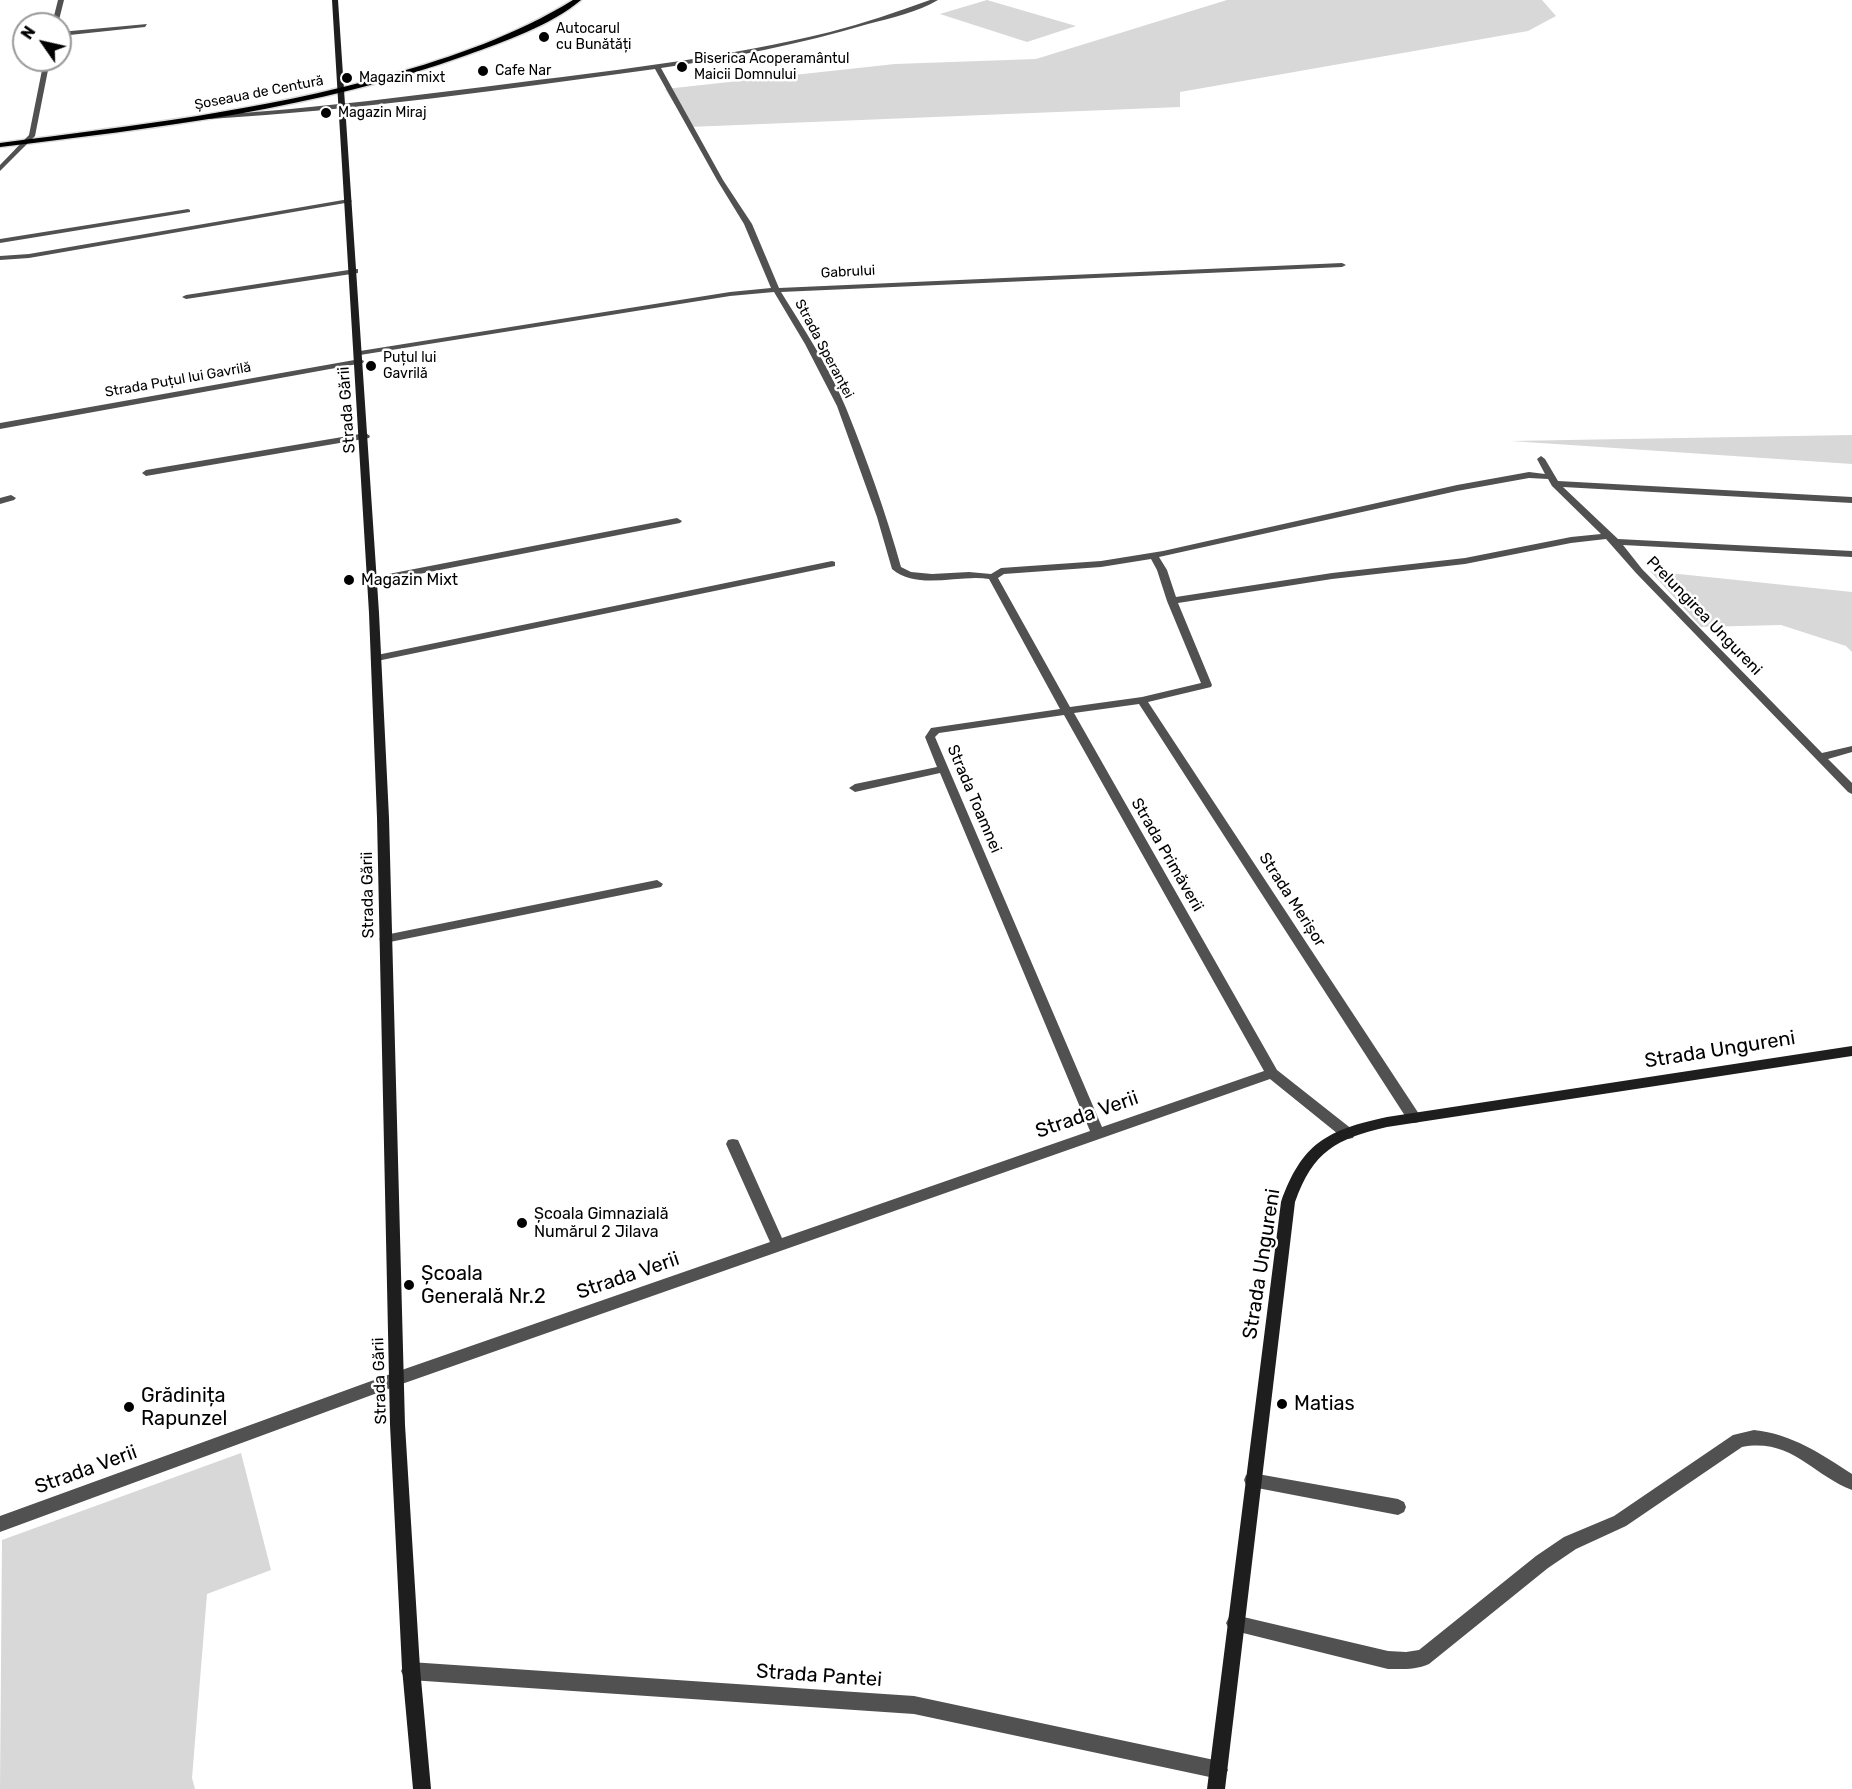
<!DOCTYPE html>
<html>
<head>
<meta charset="utf-8">
<style>
  body { margin:0 }
  #map { position:relative; width:1852px; height:1789px; overflow:hidden; background:#fff; font-family:Rubik,sans-serif }
  canvas { display:block }
  .north { position:absolute; left:12px; top:12px; width:60px; height:60px; box-sizing:border-box; background:#fff; border:2px solid #999; border-radius:50%; rotate:304deg; font-size:16px; font-weight:700; line-height:24px; text-align:center; color:#000 }
  .north::after { content:''; display:block; margin:auto; width:21px; height:27px; background:#000; clip-path:polygon(50% 0,100% 100%,50% 72%,0 100%) }
</style>
</head>
<body>
<div id="map">
<canvas width="1852" height="1789"></canvas>
<div class="north">N</div>
</div>
<script>
const g = document.querySelector('canvas').getContext('2d');
g.lineJoin = 'round';
function fill(path, color) { g.fillStyle = color; g.fill(path, 'evenodd'); }
function stroke(path, color, width, dash) { g.strokeStyle = color; g.lineWidth = width; g.lineCap = dash ? 'butt' : 'round'; g.setLineDash(dash || []); g.stroke(path); }
function drawText(font, color, halo, rows, align = 'center') {
  g.font = font + ' Rubik,sans-serif'; g.lineWidth = 5; g.setLineDash([]); g.textBaseline = 'middle'; g.strokeStyle = halo; g.fillStyle = color; for (const [text, x, y, turn = 0] of rows) {
    g.save(); g.translate(x, y); g.rotate((+turn || 0) * Math.PI / 180); g.textAlign = isNaN(turn) ? turn : align; if (halo) g.strokeText(text, 0, 0); g.fillText(text, 0, 0); g.restore();
  }
}
const green = new Path2D(`
  M987,0l89,26 -49,16 -87,-28z
  M1227,0h315l14,16 -28,15 -348,61v15l-491,20 -24,-38 230,-25 141,-5z
  M1852,435v29l-341,-23z
  M1650,571l202,21v60l-6,-6 -65,-21 -80,2z
  M241,1453l30,117 -64,24 -15,184 3,11h-195l2,-249z`);
const street = new Path2D(`
  M58,0h6l-6,24h-6z
  M930,0h8c-20,12 -47,18 -70,24 -68,20 -137,34 -207,44l62,112 29,44 27,64 563,-25 4,2 -4,2 -561,25c23,37 48,75 65,116 21,52 40,105 55,159l10,5 21,2 37,-2 22,2 10,-6 100,-7 62,-10 294,-66 72,-13 16,2 -8,-15 4,-3 4,3 13,22 294,16v6l-289,-16 55,52 234,12v6l-229,-12 19,24 180,184 30,-7v6l-24,7 24,24v11l-4,-2 -212,-219 -30,-34 -35,4 -106,21 -133,15 -154,24 34,82 -1,2 -63,15 271,412 2,4 -2,4 -5,1 -5,-1 -270,-418 -65,9 203,357 76,60 2,4 -2,4 -5,1 -5,-1 -73,-59 -871,306 -399,147v-16l396,-144 374,-130 -44,-98 2,-4 5,-1 5,1 44,98 308,-107 -150,-358 -85,19 -6,-4 6,-4 82,-17 -12,-30 6,-9 129,-19 -71,-130c-30,-5 -71,12 -97,-10l-15,-52 -40,-111 -32,-62 -31,-52 -44,4 -370,59 -4,-2 4,-2 370,-59 41,-4 -27,-64 -27,-44 -62,-111c-147,20 -296,41 -445,50l-3,-2 3,-2c104,-6 208,-20 312,-33 103,-13 207,-25 308,-50 34,-9 67,-20 100,-32zM1529,478l19,1 4,7 49,48 -30,3 -106,21 -133,15 -156,24 -9,-27 -8,-13 298,-66zM1151,559l6,11 10,31 34,82 -59,14 -72,10 -72,-129 6,-4 97,-7zM1064,715l200,356 -162,56 -167,-390 4,-4z
  M147,24l-2,3 -85,9v-4z
  M44,60h6l-15,76 -35,35v-6l29,-30z
  M349,199l3,2 -1,1 -322,56 -29,2v-4l29,-2z
  M188,209l2,1v2l-190,31v-4z
  M355,269h3v4l-172,26 -4,-2 4,-2z
  M360,359l4,2 -1,2 -363,66v-6z
  M366,433l4,3 -1,2 -223,38 -4,-3 4,-3z
  M11,495l5,3 -2,2 -14,4v-6z
  M677,518l5,3 -2,2 -307,60 -5,-3 5,-3z
  M832,561l3,1v4l-458,95 -5,-3 5,-3z
  M657,880l6,4 -2,3 -276,56 -6,-4 6,-4z
  M1754,1430c38,4 67,24 98,44v16c-40,-15 -60,-52 -110,-43l-116,79 -50,23 -28,19 -119,96c-13,6 -27,5 -41,5l-153,-38 -6,-2 -3,-6 3,-6 6,-2 153,36 18,1 13,-2 117,-94 28,-19 50,-21 119,-81z
  M1252,1473l146,26 6,3 2,5 -2,5 -6,3 -146,-28 -6,-2 -2,-5 2,-5z
  M410,1662l504,34 305,65 6,3 3,6 -3,6 -6,3 -305,-65 -504,-34 -6,-3 -3,-6 3,-6z`);
const secondary = new Path2D(`
  M332,0h6l41,613 10,205 16,607 15,243 11,121h-18l-11,-121 -12,-243 -13,-607 -8,-205z
  M1852,1046v10l-465,71c-51,12 -74,24 -92,75l-70,587h-18l74,-587c21,-59 46,-72 106,-85z`);
const primary = new Path2D(`
  M573,0h8c-29,25 -78,42 -114,55 -150,54 -309,73 -467,92v-4c131,-17 262,-32 389,-68 64,-18 127,-40 184,-75z`);
const markers = [
  [544,37,6,"#000"],
  [682,67,6,"#000"],
  [483,71,6,"#000"],
  [347,78,6,"#000"],
  [326,113,6,"#000"],
  [371,366,6,"#000"],
  [349,580,6,"#000"],
  [522,1223,6,"#000"],
  [409,1285,6,"#000"],
  [1282,1404,6,"#000"],
  [129,1407,6,"#000"]
];
const farPoinames = [
  ["Autocarul",556,29],
  ["cu Bunătăți",556,45],
  ["Biserica Acoperamântul",694,59],
  ["Maicii Domnului",694,75],
  ["Cafe Nar",495,71],
  ["Magazin mixt",359,78],
  ["Magazin Miraj",338,113],
  ["Puțul lui",383,358],
  ["Gavrilă",383,374]
];
const farStreetnames = [
  ["Șoseaua de Centură",259,93,-11],
  ["Gabrului",848,272,-3],
  ["Strada Speranței",824,349,62],
  ["Strada Puțul lui Gavrilă",178,380,-10]
];
const streetNames = [
  ["Strada Gării",347,410,-94],
  ["Prelungirea Ungureni",1704,616,46],
  ["Strada Toamnei",974,799,67],
  ["Strada Primăverii",1167,855,60],
  ["Strada Gării",368,895,-91],
  ["Strada Merișor",1292,900,57],
  ["Strada Gării",380,1381,-92]
];
const poiNames = [
  ["Magazin Mixt",361,580],
  ["Școala Gimnazială",534,1214],
  ["Numărul 2 Jilava",534,1232]
];
const nearStreetnames = [
  ["Strada Ungureni",1720,1050,-9],
  ["Strada Verii",1087,1115,-19],
  ["Strada Ungureni",1262,1264,-81],
  ["Strada Verii",628,1276,-19],
  ["Strada Verii",86,1470,-20],
  ["Strada Pantei",819,1676,4]
];
const nearPoinames = [
  ["Școala",421,1274],
  ["Generală Nr.2",421,1297],
  ["Grădinița",141,1396],
  ["Rapunzel",141,1419],
  ["Matias",1294,1404]
];
fill(green, '#d8d8d8');
stroke(primary, '#dbdbdb', 3);
fill(street, '#515151');
fill(secondary, '#1e1e1e');
fill(primary, '#000');
for (const [x, y, r, color] of markers) { const dot = new Path2D(); dot.arc(x, y, r, 0, 2 * Math.PI); g.fillStyle = color; g.fill(dot); stroke(dot, '#fff', 2); }
drawText('14px', '#000', '#fff', farPoinames, 'left');
drawText('14px', '#000', '#fff', farStreetnames);
drawText('16px', '#000', '#fff', streetNames);
drawText('16px', '#000', '#fff', poiNames, 'left');
drawText('20px', '#000', '#fff', nearStreetnames);
drawText('20px', '#000', '#fff', nearPoinames, 'left');
</script>
</body>
</html>
